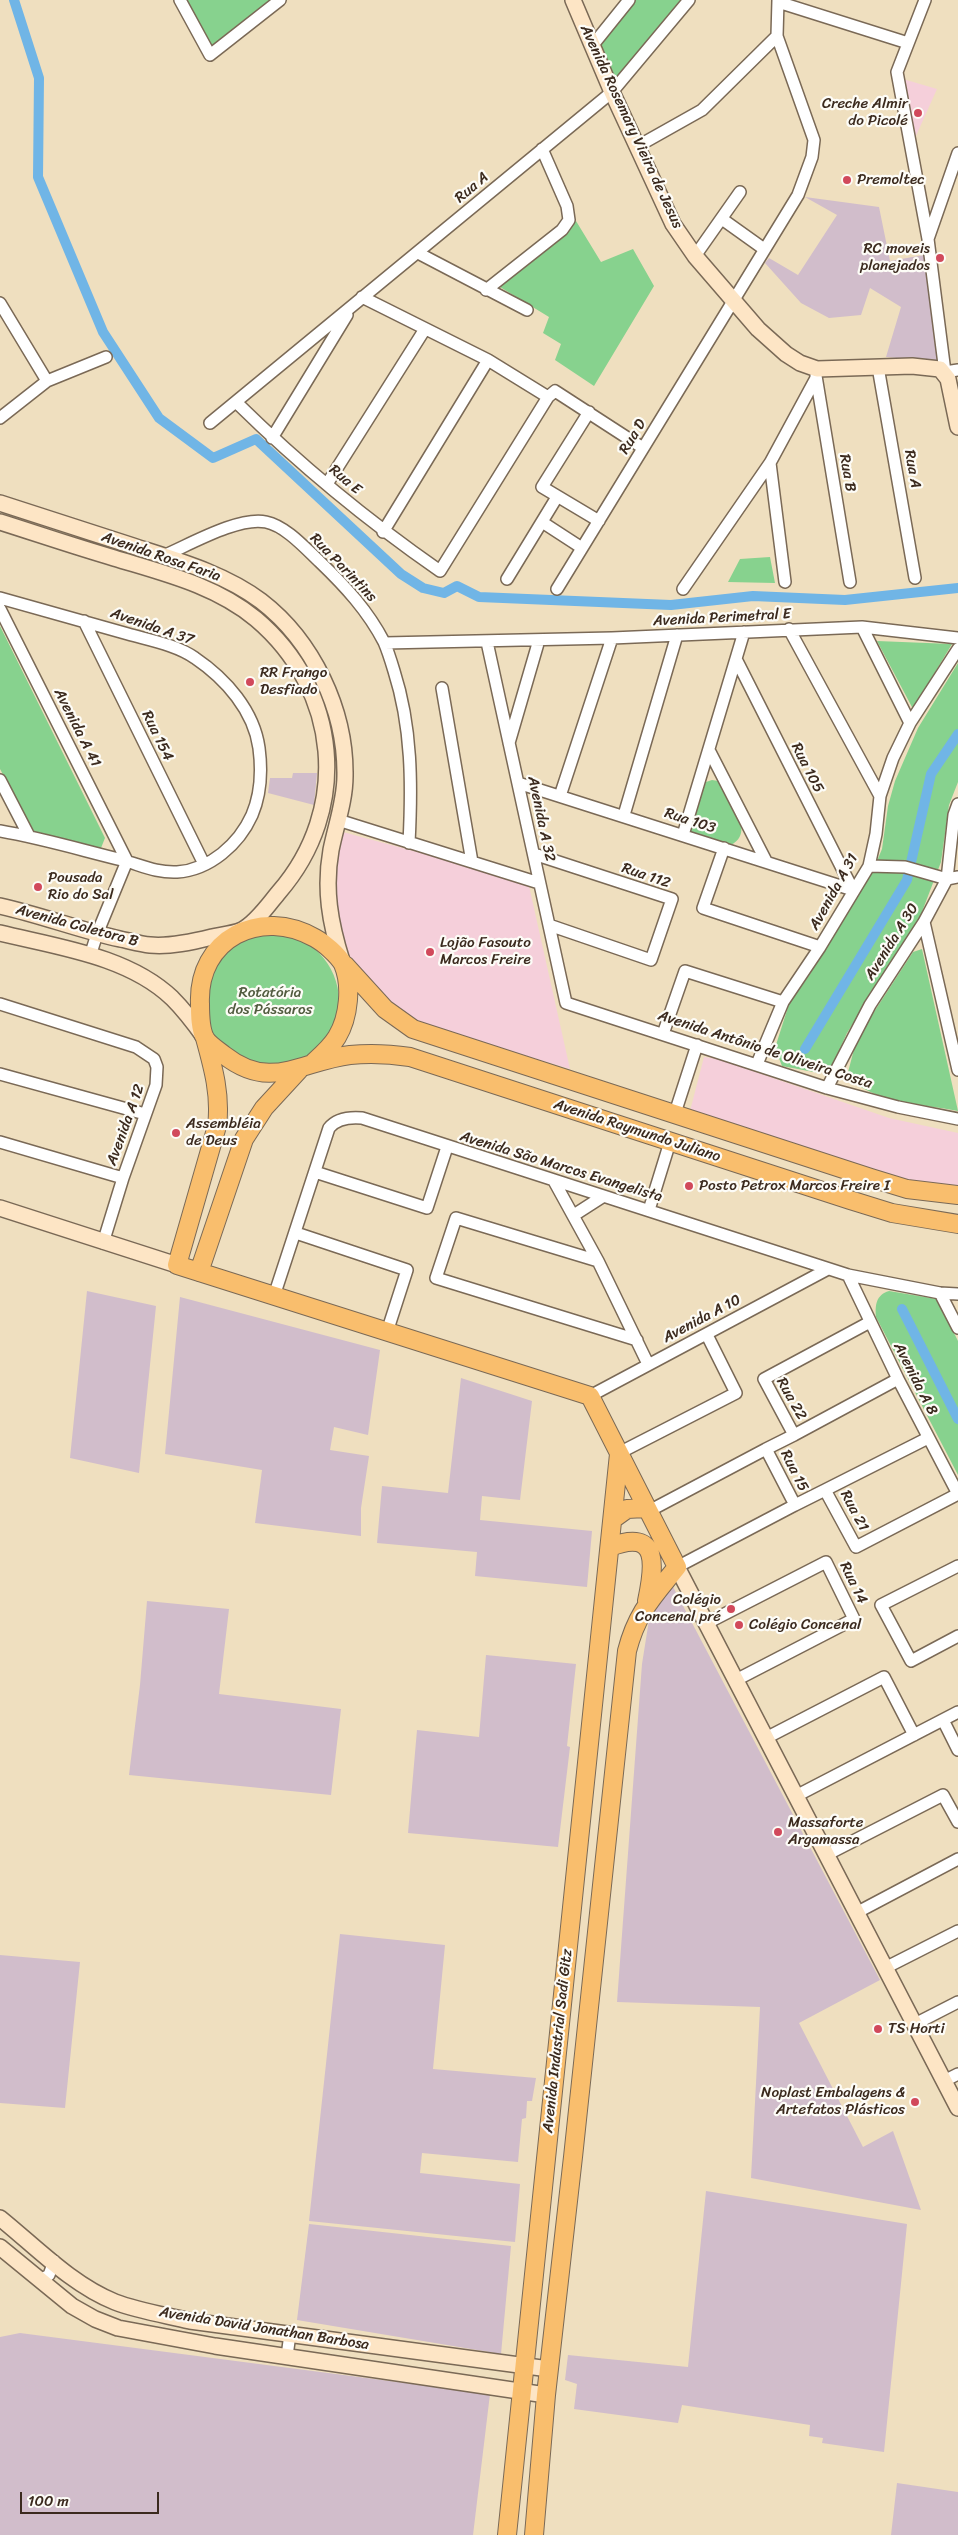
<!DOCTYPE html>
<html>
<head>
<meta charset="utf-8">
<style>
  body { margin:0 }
  #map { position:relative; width:958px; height:2535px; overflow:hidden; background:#efdfbf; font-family:Sriracha,sans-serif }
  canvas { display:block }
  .scale { position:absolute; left:20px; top:2492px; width:139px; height:22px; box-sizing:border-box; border:2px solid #3b2a1e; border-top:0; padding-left:6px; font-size:15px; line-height:18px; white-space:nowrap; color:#3b2a1e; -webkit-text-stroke:4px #fdfcf7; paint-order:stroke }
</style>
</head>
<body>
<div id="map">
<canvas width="958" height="2535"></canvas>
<div class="scale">100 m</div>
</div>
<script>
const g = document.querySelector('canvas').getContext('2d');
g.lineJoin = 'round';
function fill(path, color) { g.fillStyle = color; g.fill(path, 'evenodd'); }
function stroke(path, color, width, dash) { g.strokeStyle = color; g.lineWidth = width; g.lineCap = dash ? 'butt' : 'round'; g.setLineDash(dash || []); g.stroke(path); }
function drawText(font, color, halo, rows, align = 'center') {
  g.font = font + ' Sriracha,sans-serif'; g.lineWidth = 4.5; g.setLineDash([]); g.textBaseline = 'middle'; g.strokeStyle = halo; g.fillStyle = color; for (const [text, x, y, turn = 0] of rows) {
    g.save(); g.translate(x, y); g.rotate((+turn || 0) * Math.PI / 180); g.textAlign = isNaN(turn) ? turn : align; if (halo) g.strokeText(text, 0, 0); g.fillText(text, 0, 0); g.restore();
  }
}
const built = new Path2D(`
  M903,79l34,10 -22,49z
  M339,831l97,26 93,29 41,183 -144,-43 -21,-10 -38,-32 -18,-29 -12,-24 -5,-16z
  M704,1057l14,2 171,59 69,15v58l-49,-7 -219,-73z`);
const industrial = new Path2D(`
  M805,197l74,10 11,54 34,-6 16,107 -54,-5 15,-50 -31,-19 -9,27 -32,3 -28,-15 -36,-40 4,-5 29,17 39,-60z
  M293,773h24l-3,32 -46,-12 2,-15h22z
  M87,1291l69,15 -17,167 -69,-15z
  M180,1297l200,53 -12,85 -34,-8 -4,23 39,6 -8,52v28l-106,-13 7,-53 -97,-16z
  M461,1378l71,23 -12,99 -38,-4 -2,24 112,11 -5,56 -112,-11 2,-24 -100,-9 5,-57 66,7z
  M671,1583l209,397 -81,43 64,124 30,-16 28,79 -170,-32 9,-171 -143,-5 25,-338 10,-63z
  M147,1601l82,8 -10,85 122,15 -10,86 -202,-20 11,-90z
  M486,1655l90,9 -9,82 3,1 -12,100 -150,-14 9,-103 62,7z
  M340,1934l105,11 -12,124 103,9 -4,23h-5l-1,17 -4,1 -4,43 -96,-9 -2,20 100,11 -5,58 -206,-21z
  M0,1955l80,7 -15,146 -65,-5z
  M706,2191l201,33 -23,228 -62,-9 1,-5 -14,-2 1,-11 -128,-20 -4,18 -104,-14 3,-25 -12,-4 3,-25 120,12z
  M309,2224l202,22 -10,108 -204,-34z
  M20,2333l470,61 -17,141h-473v-198z
  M897,2483l61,9v43h-67z`);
const green = new Path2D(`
  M187,0h84l-60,47z
  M633,0h49l-65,85 -19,-41z
  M576,221l25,41 32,-13 21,37 -60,100 -39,-26 6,-16 -18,-11 6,-16 -49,-30z
  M770,557l5,26 -47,-1 12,-23z
  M0,626l105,212 -4,10 -6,3 -60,-18 -35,-64z
  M877,641l75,3 -39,65z
  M958,663v119l-9,23 -8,57 -21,55 -73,116 -15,33 -13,7 -37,-7 -7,-18 14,-44 21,-30 64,-106 8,-19 6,-43 7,-25 23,-53z
  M712,780l6,1c10,17 39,51 13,64l-32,-8 -8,-6 1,-11 14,-38z
  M253,934c11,0 27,-2 38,1 36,13 55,49 46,86 -3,11 -14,23 -20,33l-57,17 -52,-38 -1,-60 14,-20z
  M922,949l36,162c-35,-7 -85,-8 -111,-35l10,-38 56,-86z
  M889,1291l48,8 21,42v134l-82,-158c-1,-12 0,-22 13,-26z`);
const canal = new Path2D(`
  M14,0l25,78 -1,99 65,155 56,86 54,40 43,-19 145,135 22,14 21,5 13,-7 22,11 192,8 82,-9 92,4 113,-12
  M805,1049l102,-169 24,-106 27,-40
  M902,1309l56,110`);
const street = new Path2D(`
  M180,0l30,55 70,-55
  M925,0l-28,72 31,167 17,133 13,-2
  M778,2l130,41
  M592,46l37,-46
  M638,146l64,-36 75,-74
  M722,219l42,30
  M928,239l30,-86
  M418,253l109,57
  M695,256l45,-64
  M486,290l76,-60 7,-10 -2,-14 -25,-57
  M362,297l126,63 60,37
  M0,303l47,78
  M878,367l37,211
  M816,376l34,206
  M237,403c63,62 131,118 203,168l108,-174 7,-6 88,57
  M589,412l-47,75 57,34
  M0,418l47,-37 59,-24
  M210,423l402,-331 77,-92
  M272,438l75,-123
  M770,463l15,119
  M327,484l98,-155
  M542,522l40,26
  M383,532l105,-172
  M163,556c26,-11 76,-40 103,-34 20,4 40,27 54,40 25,24 48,49 64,80 4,9 7,19 10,29 18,56 18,114 15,172
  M507,579l50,-82
  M557,589l241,-394 14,-38 2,-17 -37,-104 1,-36
  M683,589l87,-126 46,-85
  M0,598c43,12 85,24 128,36 21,6 49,11 67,24 31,21 59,53 64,90 3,23 2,46 -7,67 -13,29 -42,55 -75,57 -21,1 -36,-7 -55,-12 -41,-10 -81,-22 -122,-29
  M0,609l127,252 -30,73 -7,22
  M84,621l120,243
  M862,627l48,96
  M789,629l91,167
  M487,642l79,361 261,85 71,19 60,12
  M385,643l227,-5 250,-11 96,11
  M736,659l117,231
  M442,688l30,174
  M509,743l30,-103
  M710,752l56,109
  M0,780l29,56
  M518,783l335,107
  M560,796l52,-158
  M624,815l53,-180
  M338,820l201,63
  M683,835l61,-203
  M724,848l-21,60 117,39
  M534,854l138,45 -21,61 -102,-35
  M869,866l36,1 42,12 11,-2
  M924,922l34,148
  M0,1004l136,43 18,12 3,8 -1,18 -33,93 -20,65
  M663,1034l22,-63 98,31
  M757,1064l26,-62 37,-55 49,-81 7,-32 4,-38 13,-38 17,-35 48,-74
  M0,1074l145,40
  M827,1088l43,-83 54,-83 23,-43 7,-64 4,-11
  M675,1113l22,-68
  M0,1142l123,36
  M315,1172l112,36 20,-61
  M554,1181l44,80 50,103
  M649,1210l21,-68
  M574,1215l28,-18
  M296,1233l111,37 -20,62
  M598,1261l-142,-43 -20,60 201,62
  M848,1275l50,104 60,115
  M940,1293l18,35
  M274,1296l55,-168c8,-10 21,-11 33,-10l486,157 92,18 18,1
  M870,1322l-106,57 30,56 104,-56
  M590,1396l238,-127
  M928,1438l-103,52 31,57 102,-53
  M766,1449l28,-14
  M619,1453l117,-60 -29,-58
  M795,1505l30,-15
  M649,1511l117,-62 29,56 -118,62
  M958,1566l-77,39 30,56 47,-25
  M707,1623l119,-61 28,57 -118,61
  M943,1720l15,30
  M766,1738l118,-61 30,58
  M796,1796l162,-84
  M826,1855l117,-60 15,27
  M856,1913l102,-54
  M885,1968l73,-37
  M915,2024l43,-22
  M944,2081l14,-7
  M40,2280l9,-5 5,-14
  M287,2356l3,-22`);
const secondary = new Path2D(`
  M573,0l39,92 61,132 22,32 63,73 28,25 14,9 17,6 95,-3 28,3 8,10 10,48
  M0,503c44,14 89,29 133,43 43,14 91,27 128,55 52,40 85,109 84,175 0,25 -9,49 -14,74 -7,39 -1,73 11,111
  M0,522c38,12 76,25 114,36 49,15 101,27 142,61 84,71 95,190 23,273 -10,12 -23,31 -37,38 -9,4 -21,5 -30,7 -20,5 -42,10 -62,8 -10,-1 -20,-4 -30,-6 -41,-9 -79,-24 -120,-33
  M0,933c57,14 128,23 172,65 12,12 22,25 32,39
  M0,1208l177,57
  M677,1567l281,541
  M0,2218c36,29 72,67 115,84 24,9 50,13 75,19l359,48
  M0,2247l72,59 23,13 23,9 97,18 331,49`);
const primary = new Path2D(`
  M345,965l40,44 28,20 458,149 36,11 51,6
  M205,1038c8,29 16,57 12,88l-40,139 413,131 87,171c-24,30 -40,45 -50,84l-54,506 -27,238 -12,140
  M314,1062c9,-8 17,-15 23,-25 12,-20 15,-52 6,-73 -5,-9 -19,-21 -28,-26 -54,-31 -118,0 -115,66 0,10 0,25 5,34 3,6 14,13 19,17 47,37 77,6 126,0 20,-2 40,-1 60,2l440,143 42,13 66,11
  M199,1272l45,-133 20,-31 35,-38
  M613,1519l14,-10 19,-1
  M610,1547c51,-20 44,21 37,54
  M507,2535l112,-1081`);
const markers = [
  [918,113,5,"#d1495b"],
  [847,180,5,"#d1495b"],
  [940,258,5,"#d1495b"],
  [250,682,5,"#d1495b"],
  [38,887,5,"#d1495b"],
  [430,952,5,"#d1495b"],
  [176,1133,5,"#d1495b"],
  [689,1186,5,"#d1495b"],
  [731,1609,5,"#d1495b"],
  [739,1625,5,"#d1495b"],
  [778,1832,5,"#d1495b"],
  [878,2029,5,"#d1495b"],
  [915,2102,5,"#d1495b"]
];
const poiNames = [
  ["Creche Almir",908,104,"right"],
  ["do Picolé",908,121,"right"],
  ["Premoltec",857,180],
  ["RC moveis",930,249,"right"],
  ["planejados",930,266,"right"],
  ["RR Frango",260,673],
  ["Desfiado",260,690],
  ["Pousada",48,878],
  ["Rio do Sal",48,895],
  ["Lojão Fasouto",440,943],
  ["Marcos Freire",440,960],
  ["Assembléia",186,1124],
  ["de Deus",186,1141],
  ["Posto Petrox Marcos Freire I",699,1186],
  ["Colégio",721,1600,"right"],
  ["Concenal pré",721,1617,"right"],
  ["Colégio Concenal",749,1625],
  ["Massaforte",788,1823],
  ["Argamassa",788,1840],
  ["TS Horti",888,2029],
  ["Noplast Embalagens &",905,2093,"right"],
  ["Artefatos Plásticos",905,2110,"right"]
];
const streetNames = [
  ["Avenida Rosemary Vieira de Jesus",631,127,65],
  ["Rua A",472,188,-40],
  ["Rua D",633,437,-59],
  ["Rua A",912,469,80],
  ["Rua B",847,473,80],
  ["Rua E",345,480,40],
  ["Avenida Rosa Faria",161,557,19],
  ["Rua Parintins",343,568,46],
  ["Avenida Perimetral E",722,618,-3],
  ["Avenida A 37",152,627,19],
  ["Avenida A 41",77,728,63],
  ["Rua 154",157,736,64],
  ["Rua 105",807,768,63],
  ["Avenida A 32",541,819,78],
  ["Rua 103",690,821,18],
  ["Rua 112",646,876,19],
  ["Avenida A 31",834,892,-61],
  ["Avenida Coletora B",77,926,15],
  ["Avenida A 30",892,942,-58],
  ["Avenida Antônio de Oliveira Costa",765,1050,18],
  ["Avenida A 12",126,1125,-70],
  ["Avenida Raymundo Juliano",637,1131,18],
  ["Avenida São Marcos Evangelista",561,1167,17],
  ["Avenida A 10",702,1319,-28],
  ["Avenida A 8",915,1379,63],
  ["Rua 22",791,1399,61],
  ["Rua 15",794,1471,63],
  ["Rua 21",854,1511,62],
  ["Rua 14",853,1583,64],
  ["Avenida Industrial Sadi Gitz",558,2041,-84],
  ["Avenida David Jonathan Barbosa",264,2329,9]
];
const parkNames = [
  ["Rotatória",270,993],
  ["dos Pássaros",270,1010]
];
fill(built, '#f5cfda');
fill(industrial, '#d1bdcb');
fill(green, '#87d28e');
stroke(canal, '#70b5e6', 10);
stroke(street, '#7a6956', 14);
stroke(secondary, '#7a6956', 18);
stroke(primary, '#7a6956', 20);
stroke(street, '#fff', 11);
stroke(secondary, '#fde5c5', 15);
stroke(primary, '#f9be6d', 18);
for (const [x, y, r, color] of markers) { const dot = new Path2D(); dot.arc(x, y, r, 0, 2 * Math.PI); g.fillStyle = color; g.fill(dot); stroke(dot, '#fdfcf7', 2); }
drawText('15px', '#3b2a1e', '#fdfcf7', poiNames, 'left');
drawText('15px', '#3b2a1e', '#fdfcf7', streetNames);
drawText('15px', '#525c40', '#fdfcf7', parkNames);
</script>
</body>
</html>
